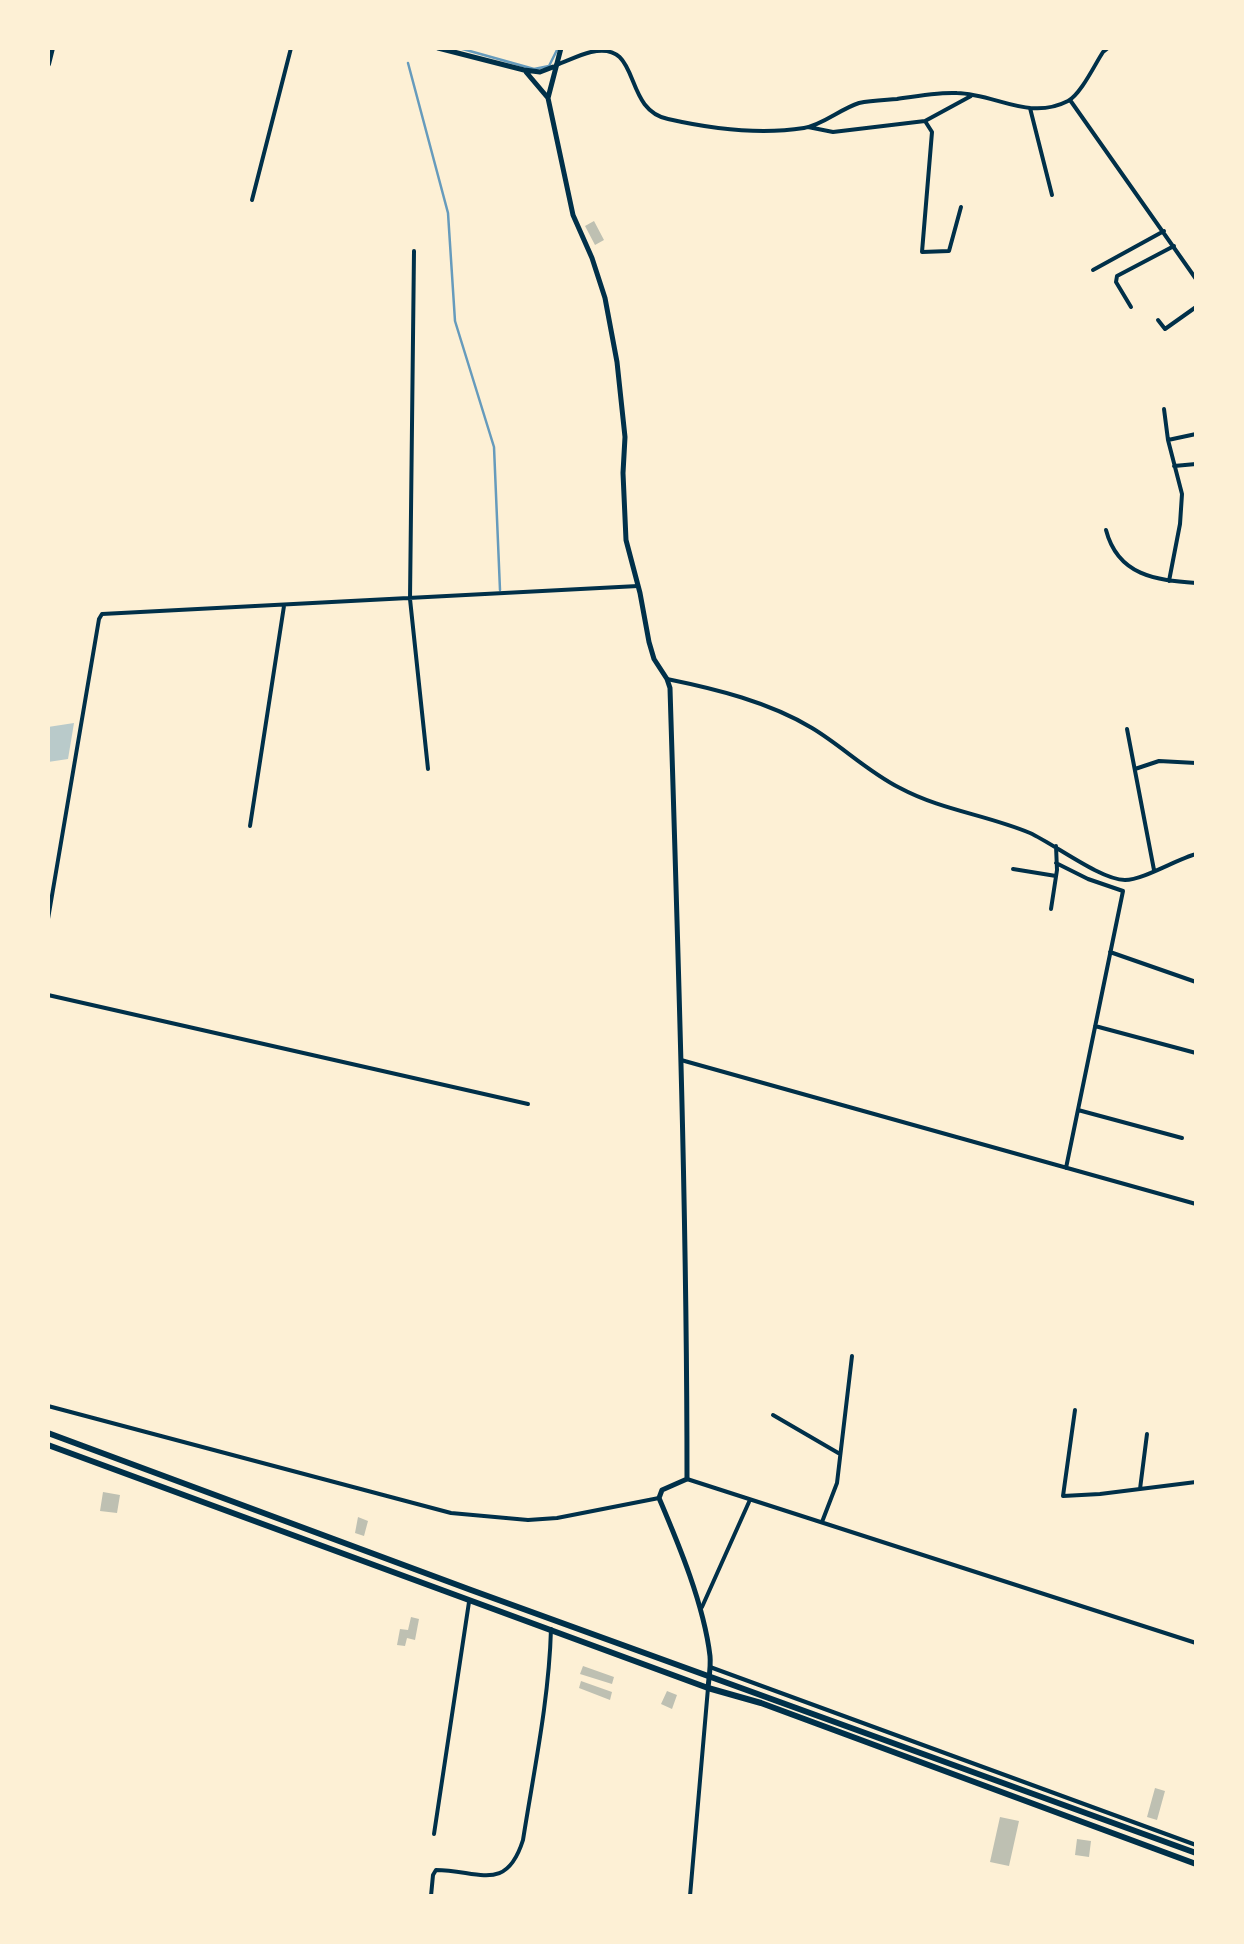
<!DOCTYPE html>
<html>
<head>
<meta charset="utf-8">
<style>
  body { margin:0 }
  #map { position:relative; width:1244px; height:1944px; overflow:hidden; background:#fdf0d5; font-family:"DM Sans",sans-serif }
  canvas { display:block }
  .frame { position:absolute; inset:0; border:50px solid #fdf0d5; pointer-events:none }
</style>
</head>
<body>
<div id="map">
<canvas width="1244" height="1944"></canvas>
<div class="frame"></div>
</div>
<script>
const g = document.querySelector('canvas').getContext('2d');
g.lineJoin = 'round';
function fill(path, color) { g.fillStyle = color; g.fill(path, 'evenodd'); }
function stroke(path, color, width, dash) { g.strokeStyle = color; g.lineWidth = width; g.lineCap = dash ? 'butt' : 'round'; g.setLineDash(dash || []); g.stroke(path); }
const green = new Path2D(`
  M74,723l-6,36 -20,3v-35z`);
const stream = new Path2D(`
  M459,48l75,21 15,-3 9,-18
  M408,63l40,150 7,108 39,126 6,143`);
const building = new Path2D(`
  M594,221l10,19 -9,5 -10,-19z
  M103,1492l17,3 -3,18 -17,-2z
  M358,1517l10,4 -4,15 -9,-3z
  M411,1617l8,2 -4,21 -8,-2 -2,8 -8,-1 3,-16 8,1z
  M583,1666l31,11 -2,7 -32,-10z
  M581,1681l31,11 -2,8 -31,-12z
  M667,1691l10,4 -5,14 -11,-5z
  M1155,1788l10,3 -8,29 -10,-3z
  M1000,1817l19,4 -10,45 -19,-4z
  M1077,1839l14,2 -2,16 -14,-2z`);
const minor = new Path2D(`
  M556,65c11,-4 23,-10 35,-13 52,-12 30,57 77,67 44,10 91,16 136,9 19,-3 36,-19 55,-25 12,-3 26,-3 38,-4 19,-3 41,-7 60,-6 39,1 72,28 111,8 13,-7 27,-37 35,-49l5,-4
  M1070,100l126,179
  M1030,108l22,87
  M925,121l7,11 -10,120 27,-1 12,-44
  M808,127l25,5 92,-11 46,-25
  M252,200l39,-152
  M414,251l-4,348 18,170
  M1093,270l71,-39
  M1131,307l-15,-25 1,-6 57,-30
  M1158,320l7,9 31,-22
  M1164,409l4,31 14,54 -2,30 -11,57
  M1168,440l28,-6
  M1174,466l22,-2
  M1106,530c12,46 50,50 90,53
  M667,679c49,10 102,23 145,49 30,18 56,44 88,60 41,22 87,27 130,45 24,11 71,47 95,47 18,0 52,-21 71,-26
  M1127,729l27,141
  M1135,769l24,-8 37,2
  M250,826l34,-220
  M1056,863l32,16 35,12 -57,277
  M1013,869l43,7
  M1051,909l6,-39 -1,-24
  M48,919l51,-300 3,-5 536,-28
  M1110,952l86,30
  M48,995l480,109
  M1095,1026l101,27
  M681,1060l515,144
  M1078,1110l104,28
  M48,1406l403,107 77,7 29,-2 102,-20
  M1075,1410l-12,86 37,-2 96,-12
  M773,1415l67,39
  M687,1479l509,164
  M1140,1489l7,-55
  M822,1522l15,-39 15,-127
  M702,1607l47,-105
  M710,1667l486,178
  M434,1834l35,-232
  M431,1896l2,-21 3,-5c42,0 70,24 87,-30 11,-70 26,-140 28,-211
  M690,1896l18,-208`);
const tertiary = new Path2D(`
  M438,48l86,22 16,2 13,-5
  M561,48l-13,50 25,117 19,43 13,40 12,64 8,75 -2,36 3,67 14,53 9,49 5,17 13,20 3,9c8,264 17,528 17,791l-25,11 -3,8c20,47 45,107 51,158 1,10 -1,21 -2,32
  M526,72l22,26`);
const primary = new Path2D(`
  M48,64l4,-16
  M48,1433l423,157 725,263
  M48,1445l660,243 53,15 435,161`);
fill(green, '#b9caca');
stroke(stream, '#669bbc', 2.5);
fill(building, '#bec0b2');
stroke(minor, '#003049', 4);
stroke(tertiary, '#003049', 5);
stroke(primary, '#003049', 6);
</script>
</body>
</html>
